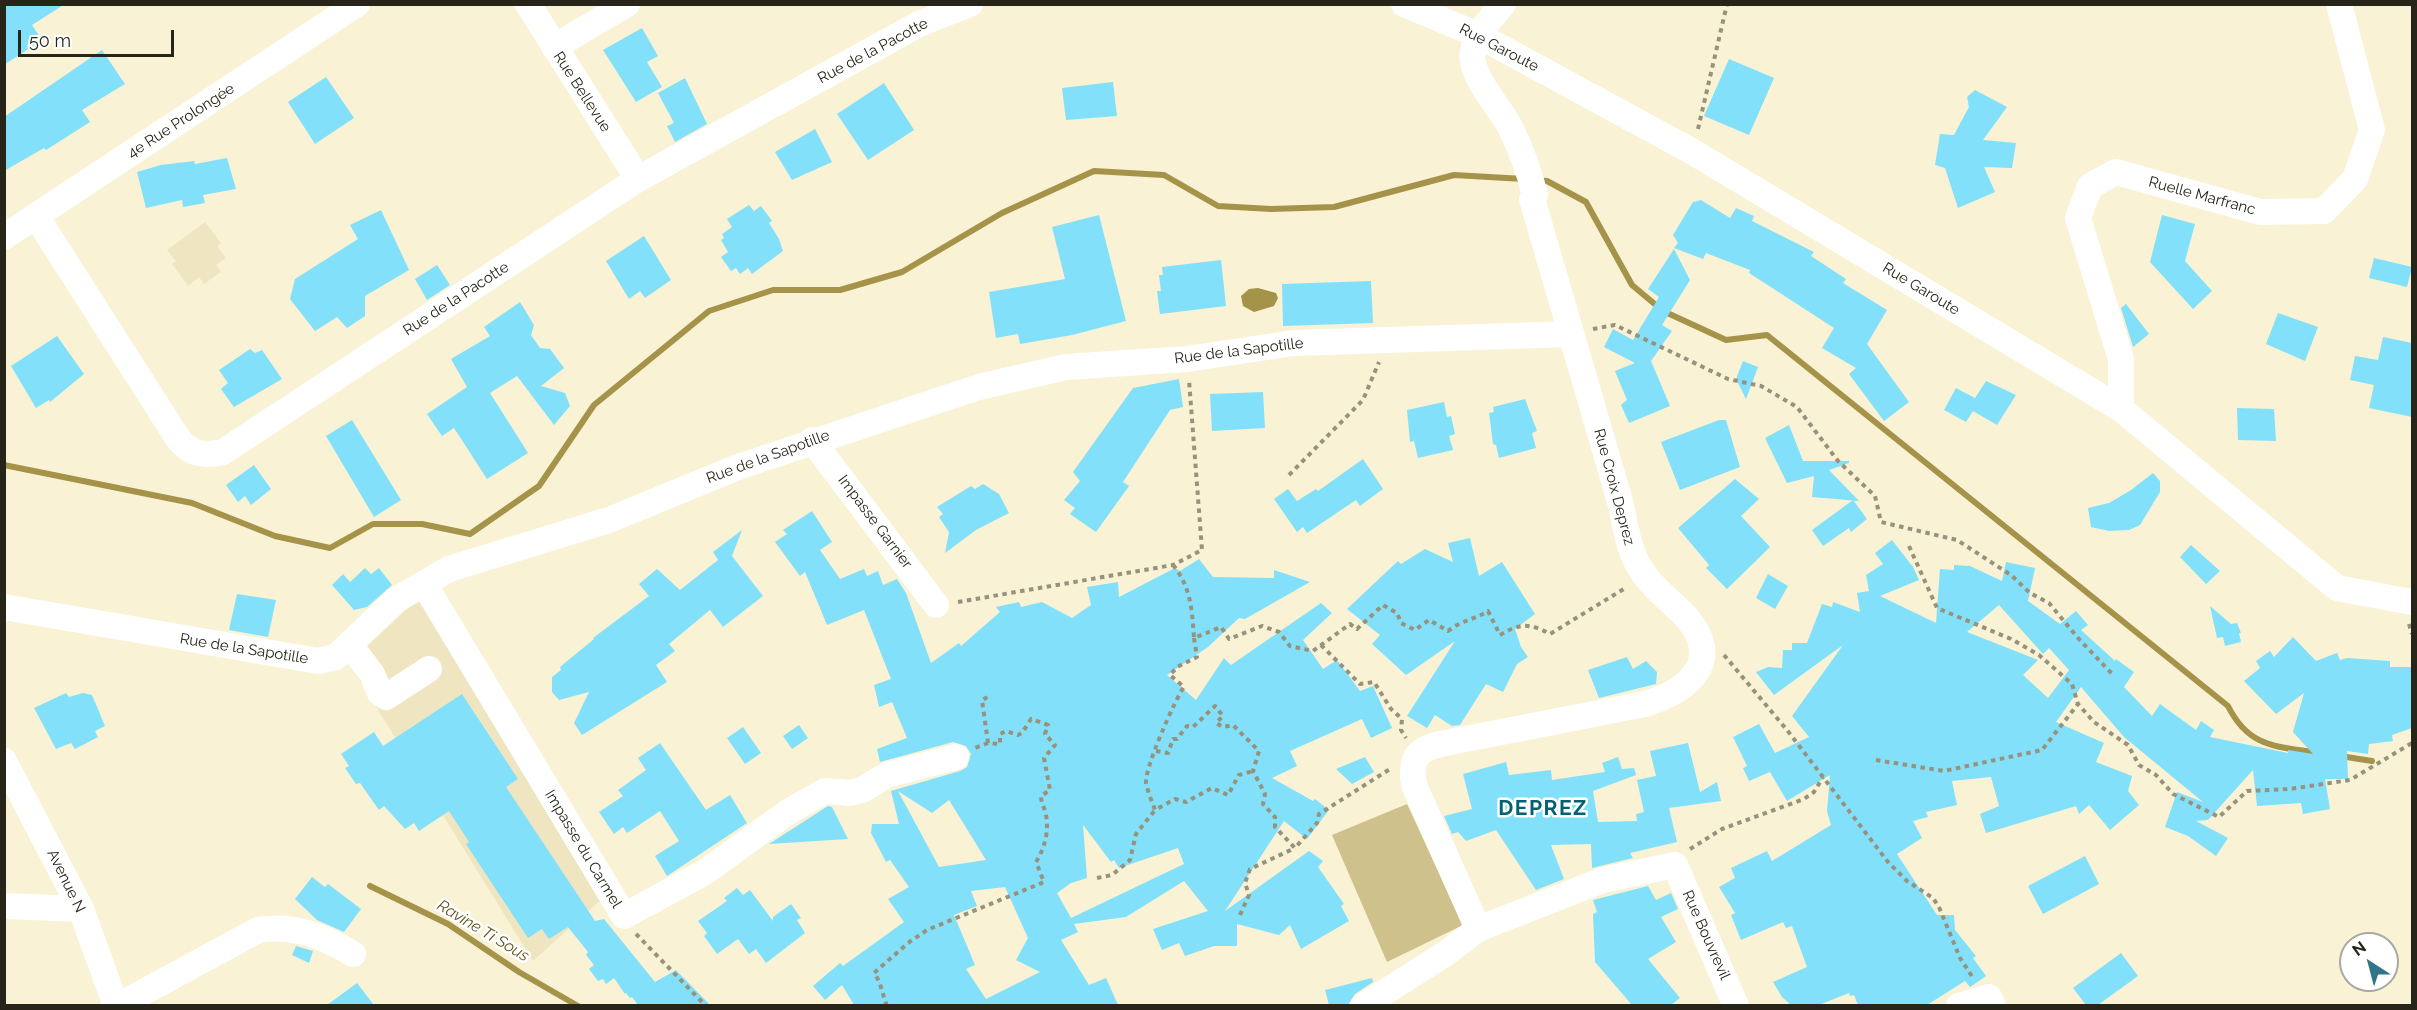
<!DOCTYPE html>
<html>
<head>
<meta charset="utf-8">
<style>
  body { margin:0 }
  #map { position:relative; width:2417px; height:1010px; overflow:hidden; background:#f9f2d4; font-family:Raleway,sans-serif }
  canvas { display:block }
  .frame { position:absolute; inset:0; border:6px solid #27251a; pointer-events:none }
  .north { position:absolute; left:2339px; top:932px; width:60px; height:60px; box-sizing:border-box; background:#fff; border:2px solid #a9a8a3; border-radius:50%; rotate:324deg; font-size:16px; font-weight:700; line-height:24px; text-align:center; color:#27251a }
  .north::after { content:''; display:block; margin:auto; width:21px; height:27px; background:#327586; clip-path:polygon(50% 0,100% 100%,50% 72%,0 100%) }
  .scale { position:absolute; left:18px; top:30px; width:156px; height:27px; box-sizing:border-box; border:3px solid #27251a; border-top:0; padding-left:8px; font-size:18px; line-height:21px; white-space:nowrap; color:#27251a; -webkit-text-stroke:4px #fff; paint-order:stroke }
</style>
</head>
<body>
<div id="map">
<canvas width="2417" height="1010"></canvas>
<div class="frame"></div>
<div class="north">N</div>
<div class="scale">50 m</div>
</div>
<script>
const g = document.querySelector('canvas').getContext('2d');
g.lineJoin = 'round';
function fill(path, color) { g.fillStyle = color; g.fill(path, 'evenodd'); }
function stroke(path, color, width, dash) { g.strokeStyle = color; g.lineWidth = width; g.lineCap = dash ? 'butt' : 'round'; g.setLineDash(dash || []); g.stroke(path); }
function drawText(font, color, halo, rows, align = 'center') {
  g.font = font + ' Raleway,sans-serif'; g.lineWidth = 5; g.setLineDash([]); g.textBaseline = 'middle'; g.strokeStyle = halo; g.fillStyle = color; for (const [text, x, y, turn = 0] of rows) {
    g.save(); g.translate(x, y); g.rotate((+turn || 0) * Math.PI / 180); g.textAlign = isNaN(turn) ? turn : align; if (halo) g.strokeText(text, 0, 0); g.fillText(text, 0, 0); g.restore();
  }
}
const built = new Path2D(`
  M205,222l16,21 -4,3 9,12 -10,7 5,7 -17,12 -5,-7 -11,9 -16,-22 4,-3 -9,-11z
  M418,599l184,300 -69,62 -184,-298z`);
const green = new Path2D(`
  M1407,804l56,121 -76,37 -55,-127z`);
const water = new Path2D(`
  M1258,288l18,5 2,5 -4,8 -20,6 -11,-6 -2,-10 8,-7z`);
const stream = new Path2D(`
  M1537,180l10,1 39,21 46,83 31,26 63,29 41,-5 461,371c21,42 48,40 90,47
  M4,465l188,38 83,33 55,12 43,-24h49l48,10 69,-48 55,-81 115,-94 64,-21h67l62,-18 100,-59 92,-42 70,4 54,31 53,3 63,-2 120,-32 70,4
  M2340,756l32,5
  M370,886l78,38 71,48 59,34`);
const building = new Path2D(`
  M4,4h61l-33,21 10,15 -38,25z
  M642,28l16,28 -11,6 15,25 -26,15 -33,-52z
  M102,50l23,34 -43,26 8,12 -44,28 -2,-2 -40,23v-54z
  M1729,59l45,19 -25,57 -45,-19z
  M326,77l28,41 -39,26 -27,-42z
  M685,78l22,46 -32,18 -8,-16 7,-3 -16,-30z
  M1113,82l4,34 -51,4 -4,-32z
  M884,83l30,47 -46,30 -31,-46z
  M1975,90l32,17 -24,33 33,3 -4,25 -28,-1 11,25 -37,16 -13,-40 -10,-3 5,-31 14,1 15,-28 -2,-10z
  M815,129l17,33 -40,18 -17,-28z
  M227,158l9,31 -33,6 2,8 -22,4 -1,-7 -36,8 -9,-36 24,-7 33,-4 1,3z
  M1701,200l29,18 6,-10 18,8 -2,5 62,31 -3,4 35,23 -3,4 44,27 -20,34 42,58 -25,19 -35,-47 7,-6 -34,-20 12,-20 -85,-55 1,-3 -44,-17 -3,6 -29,-11 4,-5 -5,-8 20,-33z
  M749,205l5,6 7,-5 11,15 -3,2 10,16 4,12 -31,23 -4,-6 -8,6 -4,-6 -5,3 -10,-14 7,-5 -7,-12 3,-2 -2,-4 10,-7 -5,-8z
  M381,210l28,60 -44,26v20l-18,12 -10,-11 -22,14 -25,-32 5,-20 63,-40 -8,-14z
  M1099,215l27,106 -54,14 -52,9 -2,-10 -22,4 -7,-46 76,-13 -13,-52z
  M2162,215l33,9 -10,37 27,30 -19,18 -43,-47z
  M644,236l27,44 -26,18 -5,-7 -11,8 -23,-38z
  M1674,249l16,31 -28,45 10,6 -21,30 19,45 -41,17 -8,-18 6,-5 -12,-29 20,-8 -31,-16 9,-18 20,11 26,-43 -11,-8z
  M2374,258l38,9 -5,20 -38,-9z
  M1221,260l5,46 -66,8 -3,-23h4l-2,-16h4l-1,-8z
  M437,265l13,20 -23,15 -12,-21z
  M1371,281l2,42 -90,3 -1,-42z
  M520,302l14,23 -3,10 9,13 10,1 14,19 -23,18 24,7 5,13 -16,19 -37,-49 -27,17 38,60 -41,26 -33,-51 -12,8 -15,-22 40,-27 -16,-28 39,-23 -6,-9z
  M2126,304l23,30 -16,13 -12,-39z
  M2278,313l40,14 -13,34 -39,-17z
  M57,336l27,38 -34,28 -1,-2 -13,8 -25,-42z
  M2383,337l29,6v74l-43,-9 5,-23 -24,-5 5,-24 23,4z
  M250,349l5,4 7,-3 20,29 -48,28 -13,-18 7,-6 -9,-13z
  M1743,361l15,6 -12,32 -10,-20z
  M1179,379l4,28 -13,3 -47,72 6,4 -33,46 -26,-18 5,-6 -11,-8 16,-19 -7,-9 60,-84z
  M1986,381l30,14 -19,30 -24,-14 -7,11 -22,-12 12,-22 19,10z
  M1263,392l2,36 -53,3 -2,-37z
  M1525,399l12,32 -5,2 4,15 -37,10 -3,-13 -3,-1 -4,-31 5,-1 -1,-5z
  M1444,402l3,15 4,-1 4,18 -6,2 4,14 -35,8 -4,-17 -4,1 -3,-32z
  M2237,408l37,1 2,32 -38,-1z
  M352,420l49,80 -27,17 -48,-81z
  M1719,420h7l14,47 -60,23 -19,-48z
  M1789,425l14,36h46v2l-20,7 30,31 -47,-4 2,-21 -27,7 -22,-45z
  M1363,459l20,30 -23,17 -4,-6 -49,33 -4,-6 -6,5 -23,-33 14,-10 9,12 19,-12 2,2z
  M254,465l17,24 -20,16 -6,-9 -7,6 -12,-17z
  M2153,473l7,8v11l-20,33 -11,5 -20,1 -18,-4 -3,-19 21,-5 22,-13z
  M1735,479l24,20 -18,17 29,31 -43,42 -21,-21 3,-3 -31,-37z
  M983,484l16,10 10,19 -33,17 -31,23 4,-21 -10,-15 4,-3 -6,-7 34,-21 4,3z
  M1853,500l14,19 -16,13 -2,-4 -26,18 -11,-16z
  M812,511l20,31 -12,8 20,29 24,-10 3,7 11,-5 5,14 14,-6 9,14 25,70 28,-20 2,3 39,-34 -4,-5 23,-5 2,5 21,-5 30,16 19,-13 -4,-18 31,-5 1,15 56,-29 5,3 19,-12 14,18 61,1v-8l36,12 -65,37 -6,-1 -31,29 -41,28 29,25 28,-42 7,7 90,-62 11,10 -29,27 20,29 14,-9 23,31 13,-5 19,42 -21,10 -9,-19 -72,32 7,15 -25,12 41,23 2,-2 14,11 -22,29 -23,-18 -59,90 84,-60 14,10 -5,6 26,37 -3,2 8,15 -48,28 -11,-24 -11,10 -42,-11v22h-23l-29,10 -6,-13 -17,7 -9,-21 55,-18 -24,-30 -58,36 -52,7 4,8 -17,8 28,45 17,-7 12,27h-264l-12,-20 -17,15 -12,-14 27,-23 3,3 61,-44 -16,-23 21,-12 -19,-27 -4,2 -15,-29 1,-9h27l-8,-33 69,-20 7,-4 4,-13 -5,-8 -13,-4 -73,20 -3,-13 30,-11 -15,-36 -13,5 -5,-22 17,-6 -27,-69 -37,15 -22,-53 -5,4 -25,-34 12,-8 -4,-4zM898,791l34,22 17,-13 37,60 -47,7zM1083,825l28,37 3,-2 5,8 59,-20 6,16 -113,54 -14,-25 14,-10 16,-5zM1005,887l23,51 -12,22 24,12 -54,27 -20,-30 9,-4 -21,-50 23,-9 -6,-15z
  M742,530l-10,26 31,40 -40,31 -13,-17 -41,34 6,7 -19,14 11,17 -85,53 -8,-12 15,-31 -30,8 -7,-8v-15l9,-7 -1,-3 34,-28 -1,-1 56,-42 -10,-12 18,-15 23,21 38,-30 -5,-8z
  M1470,538l9,38 23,-14 33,52 -20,15 6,18 7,10 -11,7 -14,28 -17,-8 -26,41 -8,1 -17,-11 -8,13 -20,-12 48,-75 -49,34 -34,-31 8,-9 -33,-26 51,-48 3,3 24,-15 28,13 -5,-19z
  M1892,540l21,27 6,13 -39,16 56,27 4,-54 14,1v-5l16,1 32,15 4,-19 29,6 -7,33 32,23 16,-13 12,14 -7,5 34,31 1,-2 18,13 -10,15 28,29 8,-12 36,26 5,-9 13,9 -4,7 78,16v-3l25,4 -20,-22 11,-39 -28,21 -32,-33 16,-13 -4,-7 14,-10 4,6 19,-20 23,24 21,-8 3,7 7,-2 43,3v6h22v61l-20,7 1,6 -24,3 -1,10 -21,-3 1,28h-23l5,30 -27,5 -2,-11 -44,3 -4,-36 -45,50 -12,1 32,17 -12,18 -28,-20 -23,-9 12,-35 26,10 -79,-65 -43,-50 -25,35 48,21 -8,19 36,14 -4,15 11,14 -29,25 -21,-25 -10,9 -3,-8 -90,27 -6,-19 19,-8 -8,-29 -39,4 5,24 -31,7 2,5 -15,4 9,17 -25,16 40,61h17l1,15 21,26 -3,2 13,18 -16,11 -5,-6 -38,24h-69l-4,-10 -4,1 -1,-3 -30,12h-28l-9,-8 -9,-15 34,-15 -15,-41 -6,2 -3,-6 -42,18 -10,-25 4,-2 -16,-26 16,-9 -4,-10 36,-17 5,10 59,-36 -4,-14 3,-36 -43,26 -17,-29 -21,9 -6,-13 4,-2 -14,-29 26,-13 16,29 34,-16 -17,-21 51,-71 -69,50 -18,-23 12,-5 14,1 1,-18h9v-7h15l15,-39 10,3 1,-5 27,10 -3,-19 12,-2 -3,-16 17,-11 -8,-11zM1999,605l44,49 6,-6 20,22 -21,28 -25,-23 15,-15 -71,-28z
  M2191,545l29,26 -14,13 -26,-27z
  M365,568l6,6 8,-6 13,17 -25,22 -13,3 -22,-25 11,-11 7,8z
  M1768,574l20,12 -13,23 -19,-11z
  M237,594l39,6 -8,37 -39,-7z
  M2210,606l21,18 6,-1 4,10h-2l2,9 -16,4 -2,-9 -6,1z
  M1627,657l6,12 13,-8 11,11 -1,12 -57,14 -11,-28z
  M66,693l3,4 14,-4 9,2 13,31 -10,5 3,6 -23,12 -4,-6 -15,6 -22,-41z
  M462,694l56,85 -12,8 89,134 9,-2 51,63 21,-12 34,35h-72l-6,-8 -2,1 -4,-5 -1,1 -11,-16 -8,6 -3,-5 -5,2 -9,-12 5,-4 -8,-10 2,-3 -20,-25 -19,12 -7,-10 -14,9 -62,-94 3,-2 -20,-31 -30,20 -5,-8 -9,6 -21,-23 -5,4 -19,-27 -4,1 -11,-16 4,-2 -8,-12 33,-22 9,14z
  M799,725l9,13 -16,11 -9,-13z
  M743,727l18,26 -16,11 -18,-26z
  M660,743l46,67 24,-15 17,28 -80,53 -12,-20 24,-15 -19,-30 -33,22 -4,-6 -9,7 -15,-22 24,-16 -5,-6 28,-20 -8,-12z
  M1688,743l12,49 17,-10 4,19 -52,7 8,34 -47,11 3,5 -41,10 -1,-24 -40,1 13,34 -28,11 -40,-60 -30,11 -8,-9 -6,2 -8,-18 28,-7 -9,-35 43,-12 3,13 42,-5 1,10 53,-8 -3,-9 16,-6 4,12 12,-1 2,7 -43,16 5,31 39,-1 -1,-7 8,-2 -7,-32 19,-4 -6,-25z
  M1365,757l9,15 -22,12 -16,-15z
  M828,806l4,1 16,32 -79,5z
  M2085,856l14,28 -56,30 -15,-28z
  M312,877l13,10 3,-3 33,25 -17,23 -27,-12 -22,-21z
  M1648,886l8,14 15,-7 7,16 -17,8 15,25 -28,17 32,39 -9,7h-39l-37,-43 -2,-48 4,-2 -4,-12z
  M737,888l6,7 7,-5 23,31v-4l18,-13 10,14 -4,2 8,13 -39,30 -10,-14 -7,5 -11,-15 -21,15 -13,-18 3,-3 -9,-12 29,-20 -3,-3z
  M296,946l17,5 -4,12 -17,-8z
  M2121,953l17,23 -40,29h-12l-13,-17z
  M1372,978l1,4 -18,12 -7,11h-19l-4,-15z
  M357,983l17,22h-47z`);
const path = new Path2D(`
  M1698,129l29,-125
  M1593,329l22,-4 113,54 33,7 36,21 41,54 37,35 6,26 76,18 54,35 19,18 19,10 29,35 36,38
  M1289,475l74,-75 16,-38
  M1909,546l28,62 74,31 28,16 33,29 6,20 16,18 34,23 11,20 17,10 17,19 46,23 28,-26 43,-2 60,-9 62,-37
  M1173,565c18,22 19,45 21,73l27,-11 8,12 33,-13 17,6 11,14 23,5 37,-27 7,5 26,-24 14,8 4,10 14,7 14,-10 19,11c14,-11 26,-11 40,-20l12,24c20,-12 30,-12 50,-1l77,-47
  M958,602l215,-37 29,-15 -13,-170
  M2409,624l3,10
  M1194,638l3,19 -20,10 -7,8 14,12c-9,12 -40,83 -38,96 2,9 6,19 9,27l20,-11 11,3 26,-14 16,7 11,-20 14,-4
  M1321,645l39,39 14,-2 17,27 11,10 -1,11 5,8
  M1724,655l63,75 101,132 19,19 26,17 6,9 21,51 13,20
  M988,743l-6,-43 8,-4
  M1156,751l12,2 5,-14h4l10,-13 6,1 22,-21 8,10 -7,7 7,4 10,-2 26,26 -6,20 12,23 -2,10 12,13v10l20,21 22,-25 2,-9 71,-45
  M1876,760l68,11 98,-21 36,-46
  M1690,849l32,-20 82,-30 10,-7 9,-15
  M1097,878l15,-3 18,-15 6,-26 19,-24
  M1240,915l9,-20 -4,-12 5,-14 45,-21
  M636,934l70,72
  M887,1006c-5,-12 -5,-22 -13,-33l34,-30 19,-13 117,-48 -8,-20c9,-15 13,-30 10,-47 -1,-7 -5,-11 -5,-19l9,-6 -6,-32 11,-13 -10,-11 3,-9 -17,-6 -9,14 -4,2 -12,-4 -6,3v10l-12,-1 -13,5`);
const minor = new Path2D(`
  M528,4l110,175
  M1404,4l74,31 215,117 428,257 216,179 75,14
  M554,47l73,-43
  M36,216l143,224c13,15 25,16 44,12l415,-273 281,-155 51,-20
  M4,237l353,-233
  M2121,409v-50l-43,-141 12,-32 26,-14 144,40 64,-1 31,-32 17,-49 -33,-126
  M812,440l124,165
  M424,584l200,332 81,-44 83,-60 37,-21 25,2 12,-3 25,-15 69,-18
  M4,607l314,54 18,-4 60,-57 53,-31 160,-49 129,-53 241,-80 87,-20 121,-8 107,-16 277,-9
  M350,645l22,29 8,19 6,4 43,-28
  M4,761l77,148 35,97
  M4,906l77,3
  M1478,929l-64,-144c-4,-25 1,-35 26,-41l205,-40c43,-13 80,-43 41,-87 -14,-15 -31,-27 -42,-43 -15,-20 -18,-45 -23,-69l-89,-306 3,-4c-6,-24 -13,-44 -24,-66 -10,-21 -43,-54 -38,-78 3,-18 18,-32 30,-47
  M118,1006l140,-76c35,-6 65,6 95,24
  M1363,1006l82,-52 33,-25 125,-49 72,-15 61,141
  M1959,1006l30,-9 4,9`);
const streetNames = [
  ["Rue Garoute",1499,48,27],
  ["Rue de la Pacotte",873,51,-28],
  ["Rue Bellevue",582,92,57],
  ["4e Rue Prolongée",181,121,-33],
  ["Ruelle Marfranc",2202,196,15],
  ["Rue Garoute",1921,289,31],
  ["Rue de la Pacotte",456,299,-33],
  ["Rue de la Sapotille",1239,351,-7],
  ["Rue de la Sapotille",768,457,-20],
  ["Rue Croix Deprez",1614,487,75],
  ["Impasse Garnier",875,522,53],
  ["Rue de la Sapotille",244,649,9],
  ["Impasse du Carmel",583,849,59],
  ["Avenue N",66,881,64],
  ["Rue Bouvrevil",1706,935,66]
];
const waterNames = [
  ["Ravine Ti Sous",483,931,31]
];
const districtNames = [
  ["DEPREZ",1543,809]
];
fill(built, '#efe6c1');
fill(green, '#cfc18b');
fill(water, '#a5934a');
stroke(stream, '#a5934a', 6);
fill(building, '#82e0fa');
stroke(path, '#97927d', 4, [4.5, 4.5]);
stroke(minor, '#fff', 26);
drawText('15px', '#27251a', '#fff', streetNames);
drawText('italic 16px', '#645720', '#fff', waterNames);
g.letterSpacing = '1.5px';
drawText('bold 21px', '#046173', '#fff', districtNames);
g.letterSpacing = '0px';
</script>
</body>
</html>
